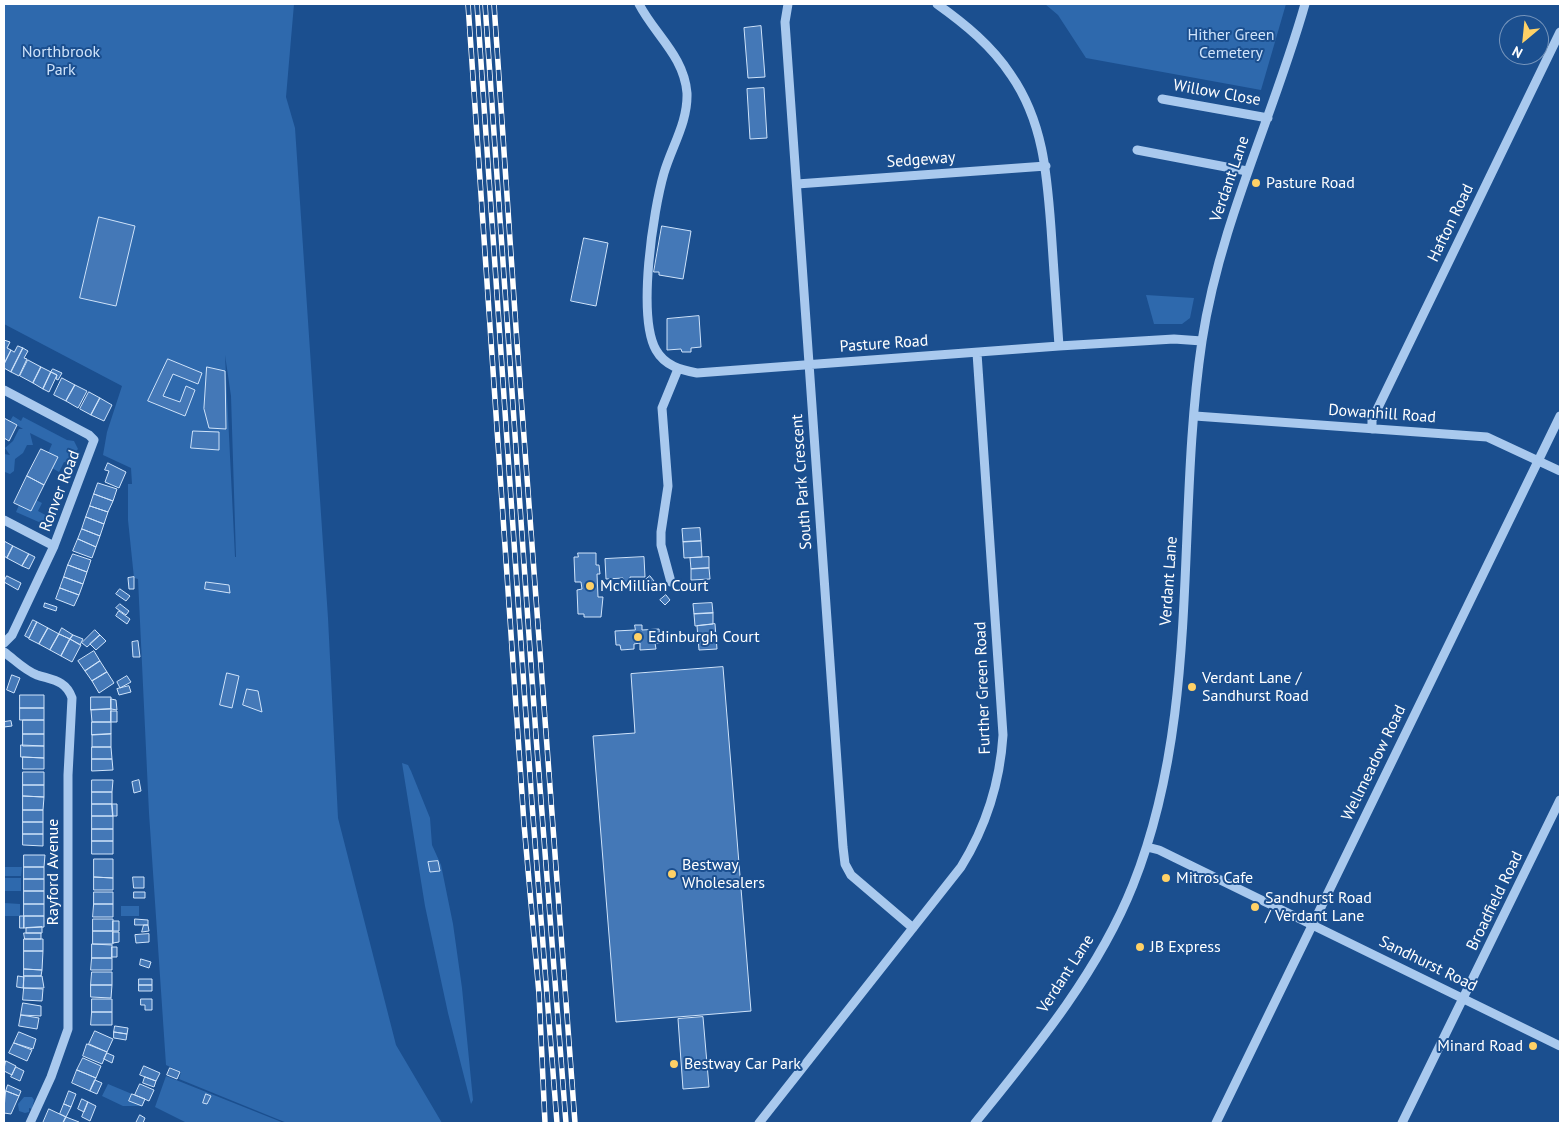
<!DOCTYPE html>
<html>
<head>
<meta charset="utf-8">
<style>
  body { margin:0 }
  #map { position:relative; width:1564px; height:1127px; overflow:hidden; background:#1b4f8f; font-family:"PT Sans",sans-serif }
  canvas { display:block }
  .frame { position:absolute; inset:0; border:5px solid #fff; pointer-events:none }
  .north { position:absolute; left:1499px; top:15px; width:50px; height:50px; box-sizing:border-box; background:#1b4f8f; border:1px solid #7695bc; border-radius:50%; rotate:208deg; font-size:14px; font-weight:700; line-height:20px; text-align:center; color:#fff }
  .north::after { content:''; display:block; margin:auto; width:18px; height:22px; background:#ffd166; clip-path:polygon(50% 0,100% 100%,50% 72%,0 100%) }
</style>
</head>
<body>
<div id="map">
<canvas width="1564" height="1127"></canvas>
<div class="frame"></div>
<div class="north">N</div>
</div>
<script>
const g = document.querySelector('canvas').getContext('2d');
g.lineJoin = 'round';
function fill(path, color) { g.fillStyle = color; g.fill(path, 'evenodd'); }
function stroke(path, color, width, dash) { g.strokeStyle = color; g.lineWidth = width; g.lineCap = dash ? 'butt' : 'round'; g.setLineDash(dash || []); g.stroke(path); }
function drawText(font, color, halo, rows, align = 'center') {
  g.font = font + ' "PT Sans",sans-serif'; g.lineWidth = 4; g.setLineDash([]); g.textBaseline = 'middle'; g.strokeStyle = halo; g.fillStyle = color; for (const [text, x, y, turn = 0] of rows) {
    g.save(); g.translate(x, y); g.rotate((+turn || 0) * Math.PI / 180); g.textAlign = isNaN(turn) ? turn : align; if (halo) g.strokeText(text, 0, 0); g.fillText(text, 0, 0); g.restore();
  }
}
const green = new Path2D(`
  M4,4h290l-8,93 9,31 33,490 10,200 58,227 46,78h-155l-108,-44 2,-7 -15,-7 -17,-252 -11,-234 -4,-1 -6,-58v-36h4l-1,-16 -28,-13 4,-23 15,-46 -118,-62zM225,355l6,41 5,161h-1z
  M1045,4h241l-25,86 -175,-32 -28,-43z
  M1146,295l48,3 -4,20 -8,6h-28z
  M13,416l8,5 2,-4 44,23 7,1 4,8 -8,9 3,3 -1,3 -8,-2 -5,10 -7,-4 6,-11 -10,-4 4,-9 -22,-11 3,12h-6l-4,8 -8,6 -1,12 -4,3 -5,-2 -1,2v-20l6,1 -5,-7 8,-7 6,-12h4l-13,-8z
  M36,500l6,3 -4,8 13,7 -3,8 -32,-14 3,-7 12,6z
  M402,763l6,2 3,6 19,47 2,27 9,20 12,59 9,64 11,112 -2,4 -23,-91 -23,-107z
  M4,867h18l-1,9h-17z
  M4,878h17v13h-17z
  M4,903l16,1v12h-16z
  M121,906h18v10h-18z
  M166,1076l118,47h-97l-32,-16z
  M108,1084l24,10 -3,7 13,5h-19l-21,-10z
  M24,1097h8l2,3 -2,9 -3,-1v4l-4,1 -6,-2 -1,-7z`);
const building = new Path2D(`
  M761,26l4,51 -17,1 -4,-50z
  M764,88l3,50 -17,1 -3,-50z
  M99,217l36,9 -19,80 -36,-8z
  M662,226l29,5 -8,48 -24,-4v-3h-5z
  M584,238l24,5 -12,63 -25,-5z
  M699,316l2,31 -10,1v4h-9l-1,-3 -14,1v-31z
  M4,340l6,2 -3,6 4,2 -7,14z
  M18,346l5,2 -12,24 -7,-4v-4l7,-14 3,2z
  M23,348l5,3 -4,7 3,1 -8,17 -8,-4z
  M168,359l34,14 -4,11 -25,-10 -10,22 17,6 6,-16 9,4 -10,26 -37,-15z
  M28,360l13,7 -8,16 -13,-7z
  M41,367l10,5 -8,17 -10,-6z
  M207,367l18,4 1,58 -17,-1 -5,-19z
  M53,369l9,4 -4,7 -2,-1 1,-4 -6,-3z
  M51,372l6,3 -8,17 -6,-3z
  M62,378l13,7 -9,16 -12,-6z
  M75,385l12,6 -9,17 -12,-7z
  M89,392l11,6 -9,17 -11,-6z
  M100,398l12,7 -8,16 -13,-6z
  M4,418l13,7 -8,16 -5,-3z
  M193,431l26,1v18l-28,-2z
  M41,449l17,8 -14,28 -17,-9z
  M108,463l18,9 -7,16 -14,-6 4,-11 -4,-1z
  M27,476l17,9 -13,26 -17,-8z
  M98,483l19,6 -4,12 -19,-7z
  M94,494l19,7 -5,11 -18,-6z
  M90,506l18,6 -4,12 -18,-7z
  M86,517l18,7 -4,12 -18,-7z
  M700,528l1,13 -18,1 -1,-13z
  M82,529l18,7 -4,11 -18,-8z
  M78,539l18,8 -4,11 -19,-7z
  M4,541l9,5 -6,12 -3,-2z
  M701,541l1,16 -18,1 -1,-16z
  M13,546l16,8 -7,12 -15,-8z
  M578,553h18v12h3l1,9h-3l1,23h5l-2,20h-17v-3h-6l-1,-24 5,-1 -1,-7h-6l-1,-25h4z
  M29,554l6,3 -6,12 -7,-3z
  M73,554l18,6 -4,12 -19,-7z
  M644,557l1,20h-15v6h-7v-5l-17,1 -1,-20z
  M709,557v11l-18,1 -1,-11z
  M68,565l19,7 -4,12 -19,-7z
  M709,568l1,11 -19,1v-11z
  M7,576l14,7 -3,7 -14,-8z
  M650,576l4,5 -5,5 -5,-5z
  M64,577l19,7 -4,11 -19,-7z
  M134,577v12h-5l-1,-11z
  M206,582l23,3 1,8 -25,-4z
  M60,588l19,7 -5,11 -18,-7z
  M120,589l10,7 -4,5 -10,-7z
  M666,595l4,5 -5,5 -5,-5z
  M45,603l12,4 -1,4 -12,-4z
  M712,603l1,10 -19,1 -1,-10z
  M120,604l9,7 -3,4 -10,-7z
  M119,611l11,8 -3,5 -11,-8z
  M713,613v11l-18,2 -1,-12z
  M33,620l4,2 -8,16 -4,-2z
  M37,622l11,6 -9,16 -10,-5z
  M715,624l1,13 -18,1 -1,-12z
  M635,625h7v5l17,-1 1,14h-5l1,6 -16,1v-7l-6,1v5l-13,1 -1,-5h-4l-1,-14 20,-1z
  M48,628l11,6 -9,16 -11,-6z
  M62,628l11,7 -3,4 -11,-5z
  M95,630l5,5 -13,12 -5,-4z
  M59,634l11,5 -9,17 -11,-6z
  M73,635l10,4 -3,6 -10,-6z
  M100,635l6,6 -10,9 -6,-6z
  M716,637l1,12 -18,1 -1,-12z
  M70,639l11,6 -9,17 -11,-6z
  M138,641l2,16h-7l-1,-15z
  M94,651l6,10 -15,10 -7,-10z
  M100,661l7,11 -15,9 -7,-10z
  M723,667l28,344 -135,11 -23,-286 42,-3 -4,-59z
  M107,672l7,11 -15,10 -7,-12z
  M227,673l12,3 -7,32 -12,-3z
  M12,675l8,3 -6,15 -7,-3z
  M127,676l4,6 -11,6 -3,-6z
  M129,686l2,6 -12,3 -2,-6z
  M247,689l11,2 4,21 -19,-7z
  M20,695h24v13h-24z
  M91,697h20v12l-20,1z
  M111,699l5,1 1,10 -6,-1z
  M20,708h24v12h-24z
  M111,709v13h-19l-1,-12z
  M111,711h6v11h-6z
  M23,720h21v14h-21z
  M11,721l1,5 -8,1v-5z
  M92,722h19v12l-19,1z
  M23,734h21v12h-21z
  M111,734v13h-19v-12z
  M21,745l23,1v12l-23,-1z
  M92,747h19l1,12h-20z
  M23,757l21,1v11h-21z
  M92,759h20l1,11 -21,1z
  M23,772h21v13h-21z
  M92,780h21l-1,12h-20z
  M139,780l2,11 -7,2 -2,-11z
  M23,785h21v12l-21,-1z
  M92,792h20v12h-20z
  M23,796l21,1 -1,13h-20z
  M92,804h20l1,12h-21z
  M112,804h5v12h-4z
  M23,810h20v12h-20z
  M92,816h21v13h-21z
  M23,822h20v12h-20z
  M92,829h21v12h-21z
  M23,834h20v12l-20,-1z
  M92,841h21v13h-21z
  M24,855h21l-1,12h-20z
  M94,859h19v19l-19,-1z
  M438,861l2,10 -10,1 -2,-10z
  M24,867h20v12h-20z
  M94,877l19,1v12h-19z
  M133,877h11v11h-10z
  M24,879h20v12h-20z
  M24,891h20v13h-20z
  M94,892h19v12h-19z
  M134,892h11v6h-11z
  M24,904h20v12h-20z
  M94,904h19v13h-20z
  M20,916h4v12h-4z
  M24,916h20v11l-20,1z
  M93,919h20v12h-20z
  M135,919l13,1v5h-13z
  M113,921h6v10h-6z
  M144,925h4l1,6 -7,1z
  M42,927v6h-16v-5z
  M93,931h20v13h-20z
  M113,932h6v10l-6,1z
  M24,933h17v6h-16z
  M149,934v8l-13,1 -1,-8z
  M24,939h19v12h-19z
  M92,944l20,1v13h-20z
  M112,947h5v10h-5z
  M24,951h19l-1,19 -18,-1z
  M92,958h20v12h-21z
  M141,959l10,3 -2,6 -9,-3z
  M24,969l18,1 -1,6h-17z
  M92,972h20v13h-21z
  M18,976l6,1 -1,11 -6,-1z
  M24,976h18l2,12h-20z
  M139,979h13v6h-13z
  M91,985h21l-1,13 -20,-1z
  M139,985h13v6h-13z
  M24,988l19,1 -1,12 -19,-1z
  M92,999h20v13h-20z
  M141,999h11v11h-7v-5h-4z
  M23,1003l18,3v10l-20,-1z
  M92,1012h20v13h-21z
  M21,1015l18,3 -2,11 -18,-3z
  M703,1017l6,70 -26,2 -5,-70z
  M115,1026l13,2 -1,6 -13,-2z
  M95,1031l18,8 -6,13 -18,-8z
  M19,1032l17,7 -3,10 -19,-6z
  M114,1032l13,2 -1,6 -12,-2z
  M14,1043l18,7 -5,11 -18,-8z
  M87,1044l20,8 -5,12 -19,-8z
  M107,1053l7,3 -2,7 -8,-4z
  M83,1058l18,8 -5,12 -19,-8z
  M6,1061l10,5 -4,9 -8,-4z
  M144,1066l16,7 -4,8 -16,-6z
  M16,1067l8,4 -4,10 -9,-4z
  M170,1068l10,4 -3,7 -10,-4z
  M77,1070l19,8 -6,13 -18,-8z
  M145,1077l11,4 -2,6 -11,-4z
  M95,1080l7,3 -5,11 -7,-3z
  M140,1084l14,6 -5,11 -14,-6z
  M8,1085l13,6 -2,5 -13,-5z
  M6,1091l13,5 -8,18 -7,-1z
  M69,1091l7,3 -5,13 -7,-3z
  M132,1094l13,5 -3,7 -13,-5z
  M206,1094l5,2 -4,8 -4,-1z
  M82,1099l6,3 -4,10 -6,-3z
  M88,1102l8,4 -6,15 -8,-4z
  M64,1104l7,3 -5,10 -6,-3z
  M49,1109l17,8 -3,6h-20z
  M140,1115l5,3 -2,5h-7z
  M66,1117l13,5 -1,1h-15z`);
const minor = new Path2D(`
  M639,4c16,31 45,52 48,89 1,29 -15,53 -23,80 -11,38 -27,143 -8,177 9,16 25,20 41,23l362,-27 115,-7 28,2
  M788,4l-3,18 58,825 2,17 6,11 62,53
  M937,4c28,20 55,42 74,71 32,46 36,99 40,153 3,39 5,79 8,118
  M1162,99l106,19
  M1137,150l110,21
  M797,184l249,-18
  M4,390l85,45 5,5 -40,106 -42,89 -8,8
  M1195,416l292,21 73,34
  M1372,429v-9l188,-388
  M4,520l50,26
  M671,582l-10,-37v-13l7,-46 -6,-78 16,-39
  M4,652c10,7 20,18 33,23 15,5 29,5 35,23l-4,77v254l-17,48 -21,46
  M1147,847l12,3 401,196
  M759,1123l202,-256c26,-42 39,-84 42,-132l-26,-382
  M975,1123c59,-73 123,-150 158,-238 69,-173 42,-364 69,-544 18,-118 71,-224 103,-337
  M1216,1123l344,-707
  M1402,1123l158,-323`);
const rail = new Path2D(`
  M468,4l56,820 15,170 6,129
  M477,4l55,800 25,319
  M485,4l51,732 30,387
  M494,4l23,339 58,780`);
const markers = [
  [1256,183,5,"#ffd166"],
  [590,586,5,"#ffd166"],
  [638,637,5,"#ffd166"],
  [1192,687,5,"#ffd166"],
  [672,874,5,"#ffd166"],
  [1166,878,5,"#ffd166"],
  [1255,907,5,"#ffd166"],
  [1140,947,5,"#ffd166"],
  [1533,1046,5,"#ffd166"],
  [674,1064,5,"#ffd166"]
];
const parkNames = [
  ["Hither Green",1231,35],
  ["Cemetery",1231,53],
  ["Northbrook",61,52],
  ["Park",61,70]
];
const streetNames = [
  ["Willow Close",1217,93,10],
  ["Sedgeway",921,160,-4],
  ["Verdant Lane",1230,179,-71],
  ["Hafton Road",1451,223,-64],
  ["Pasture Road",884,344,-4],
  ["Dowanhill Road",1382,414,4],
  ["South Park Crescent",802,482,-94],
  ["Ronver Road",60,491,-69],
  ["Verdant Lane",1169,581,-86],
  ["Further Green Road",983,688,-92],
  ["Wellmeadow Road",1374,763,-64],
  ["Rayford Avenue",53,872,-90],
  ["Broadfield Road",1495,901,-64],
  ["Sandhurst Road",1428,964,26],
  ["Verdant Lane",1066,974,-57]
];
const poiNames = [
  ["Pasture Road",1266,183],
  ["McMillian Court",600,586],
  ["Edinburgh Court",648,637],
  ["Verdant Lane /",1202,678],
  ["Sandhurst Road",1202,696],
  ["Bestway",682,865],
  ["Wholesalers",682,883],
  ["Mitros Cafe",1176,878],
  ["Sandhurst Road",1265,898],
  ["/ Verdant Lane",1265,916],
  ["JB Express",1150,947],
  ["Minard Road",1523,1046,"right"],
  ["Bestway Car Park",684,1064]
];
fill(green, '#2e69ad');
fill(building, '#4478b7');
stroke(building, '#cfe3fa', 1);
stroke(minor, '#a9c9ee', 9);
stroke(rail, '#fff', 5.5);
stroke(rail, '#1b4f8f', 4, [11]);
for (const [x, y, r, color] of markers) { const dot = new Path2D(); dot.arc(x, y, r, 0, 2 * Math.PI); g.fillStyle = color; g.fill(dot); stroke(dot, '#1b4f8f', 2); }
drawText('16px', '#cfe3fa', '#1b4f8f', parkNames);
drawText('16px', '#fff', '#1b4f8f', streetNames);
drawText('16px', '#fff', '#1b4f8f', poiNames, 'left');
</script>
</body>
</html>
